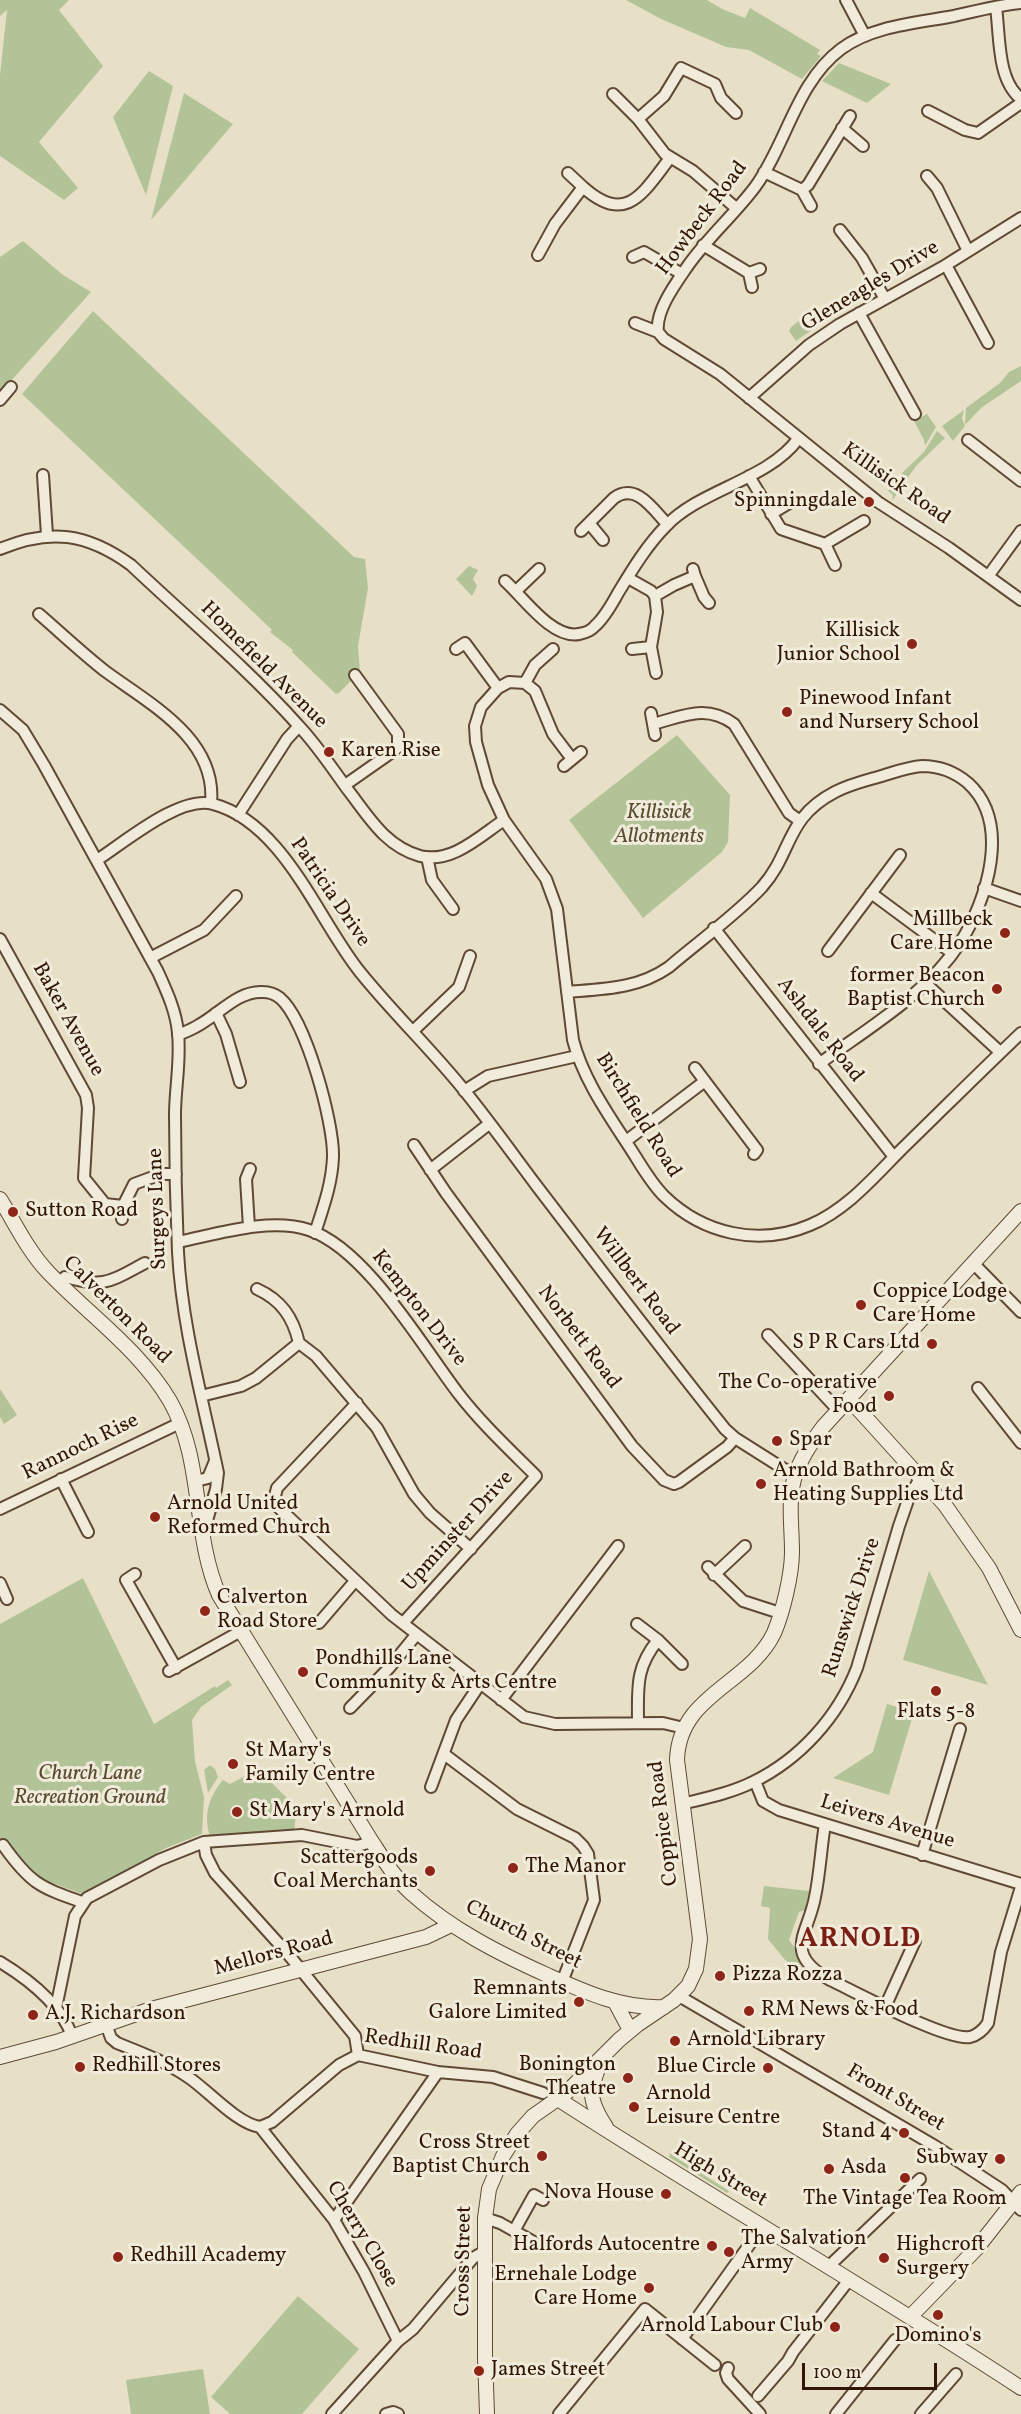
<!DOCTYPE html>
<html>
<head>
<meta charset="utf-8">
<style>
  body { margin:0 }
  #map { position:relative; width:1021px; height:2414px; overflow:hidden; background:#e8e0c6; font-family:Vollkorn,serif }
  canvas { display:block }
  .scale { position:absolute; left:802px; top:2363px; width:135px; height:27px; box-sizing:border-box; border:3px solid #311703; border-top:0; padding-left:8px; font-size:18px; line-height:21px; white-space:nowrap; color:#311703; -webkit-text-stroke:4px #f0ebda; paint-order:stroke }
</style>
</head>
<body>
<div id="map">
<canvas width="1021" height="2414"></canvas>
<div class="scale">100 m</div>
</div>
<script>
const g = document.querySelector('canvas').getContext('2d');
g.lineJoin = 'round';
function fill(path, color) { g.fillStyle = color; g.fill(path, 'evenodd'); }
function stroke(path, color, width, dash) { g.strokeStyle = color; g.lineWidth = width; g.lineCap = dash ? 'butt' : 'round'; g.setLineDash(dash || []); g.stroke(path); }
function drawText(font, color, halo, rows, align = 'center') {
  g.font = font + ' Vollkorn,serif'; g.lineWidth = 6; g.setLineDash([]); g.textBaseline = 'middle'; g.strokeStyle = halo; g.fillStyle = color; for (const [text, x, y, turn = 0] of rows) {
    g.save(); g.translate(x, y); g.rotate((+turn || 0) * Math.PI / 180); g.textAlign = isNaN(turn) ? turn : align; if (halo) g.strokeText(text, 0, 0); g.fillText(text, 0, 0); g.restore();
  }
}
const green = new Path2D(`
  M0,0h69l-10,10 44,56 -64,76 39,46 -14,12 -64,-44v-81l7,-65 -7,6z
  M626,0h81l15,9 23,9 5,-10 70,42 -3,4 4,2 -19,23 -53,-29 -23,-3 -65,-28z
  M839,63l52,21 -24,19 -45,-22z
  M149,71l24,15 -27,109 -33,-78z
  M184,93l49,31 -82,96z
  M23,241l40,34 28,17 -91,101v-136z
  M93,311l261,246 11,2 3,29 -10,58 2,26 -21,21 -3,1 -44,-42 1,-2 -23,-18 2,-2 -23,-22 -227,-214z
  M800,320l8,1 8,6 -20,14 -7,-10 2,-4z
  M1021,366v15l-40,27 -15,16 -1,-1 1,-15 34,-25 9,-11z
  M964,410l-2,8 3,8 -12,15 -11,-15z
  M927,414l9,13 -11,19 -1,-6 -10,-19z
  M937,431l8,7 -29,28 -24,35 1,-6 -5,-4 15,-19 21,-20z
  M469,566l9,4 -5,9 4,7 -5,10 -16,-17z
  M677,735l53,60 -2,47 -6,10 -79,66 -74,-98z
  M0,1389l17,26 -13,9 -4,-7z
  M929,1571l59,114 -85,-25z
  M83,1578l71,146 61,-38 1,2 12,-8 4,5 -31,22 -9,13 3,41 9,36 -2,37 -36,14 -84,46 -40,-15 -42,-39v-216z
  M887,1704l27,8 -25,83 -56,-17 40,-26z
  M210,1765l5,4 3,8 -10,16 -4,-23z
  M254,1771l2,3 9,2 24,24 7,14 -2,18 -84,4c-7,-20 -1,-40 13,-56l7,4z
  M764,1886l45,5 -4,19 -6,2 -10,28 6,8 8,25 -18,-13 -17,-21 2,-31 -9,-2z
  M670,2153l59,38 -2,2 -58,-36z
  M298,2296l61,53 -57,65h-72l-19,-17z
  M203,2369l7,45h-79l-5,-34z`);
const minor = new Path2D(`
  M846,0l19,36
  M996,7c4,30 1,73 25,92
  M613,94l25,25 27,35 28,17 43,37
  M928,111l37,19 13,3 43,-30
  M638,119l26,-23 17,-28 34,16 6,14 15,15
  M842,128l21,18
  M764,172l38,18 6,-5 42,-69
  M568,173l15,14
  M927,176l10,12 31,63
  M802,190l9,16
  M840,230l22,28 23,41
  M703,245l46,28
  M538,255l17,-31 28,-37c43,39 60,6 87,-29
  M633,257l11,-5 38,22
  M946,265l42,78
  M752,287l-3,-14 11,-4
  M859,313l56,101
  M635,323l23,9 6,7 56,35 158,128 71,46 72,52
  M658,332c-3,-21 18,-49 29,-65 20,-29 47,-52 68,-80 32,-44 41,-104 86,-138 31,-23 76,-26 113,-33 22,-5 45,-11 67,-13
  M749,398l60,-53 31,-21 106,-59 75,-47
  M0,400l11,-13
  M968,440l53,41
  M43,475l4,60
  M749,476l32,53 44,15 39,-23
  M771,514l23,-14
  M589,523l14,17
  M581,531l33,-33c22,-16 39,11 53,26
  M825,544l10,21
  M0,549c50,-21 87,-16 131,16 56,53 116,103 167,160 19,20 34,43 50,65 21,27 37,56 72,66 32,8 60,-20 84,-36
  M989,575l32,-44
  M695,576l9,21 5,6
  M628,578l23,13 4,5 2,16 -6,35 5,26
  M505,581c19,17 47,58 74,53 6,-1 12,-3 16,-8 10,-9 17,-22 23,-33 14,-23 29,-48 48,-67 33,-36 102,-46 132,-87
  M516,591l23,-22
  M655,596l19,-11 21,-9 -2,-7
  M39,614c22,19 43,39 66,57 43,32 112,67 106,132
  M456,649l9,-6 33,45
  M632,649l19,-2
  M525,683l10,-18 18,-16
  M0,710l23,20 21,35 114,207c9,20 18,39 20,61 3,27 -3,55 -3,82 0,46 1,91 3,137 4,75 25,148 40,221l-2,16 -12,42
  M651,713l4,22
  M653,724c31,-8 53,-20 81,0l55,89 11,8
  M572,759l-19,-25 -18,-43 -10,-8 -16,-1 -11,6 -17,19 -6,19 1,16 12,43 16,35 42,59 11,30 16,131c11,43 41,82 64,119 8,13 17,27 27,37 39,38 95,51 146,29 39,-16 68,-53 97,-81 38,-37 76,-75 114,-111
  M564,766l17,-14
  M345,785l50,-35 3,-3v-13l-43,-59
  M238,815l49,-76 12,-13
  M427,857l5,23 21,29
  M97,860c28,-18 83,-65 116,-56 71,19 105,116 147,168 33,41 71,77 104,118 25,31 48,63 72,95 62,81 124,163 189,244l10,9 60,38
  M984,888l37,13
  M871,893l81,60
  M714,928l180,229
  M0,939l86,156 2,13 -4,70 21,26 18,2
  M828,951l72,-96
  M150,958l54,-28 32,-34
  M925,983l75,69
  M567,992c36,-3 71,-3 102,-25 29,-25 67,-52 93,-80 31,-35 23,-69 73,-95 13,-7 29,-11 43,-15 14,-4 29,-10 44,-11 16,0 33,6 46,17 44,40 19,117 -8,160 -33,51 -92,85 -141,121
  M216,1013l10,21 14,48
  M413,1031l46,-44 11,-31
  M178,1035c7,-3 15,-6 21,-10 20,-11 40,-35 64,-33 6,0 12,2 17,6 26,22 54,125 53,159 -1,27 -10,51 -18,76
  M695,1068l62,82 -3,4
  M464,1091l24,-15 89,-20
  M626,1141l79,-60
  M414,1145l32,48 186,253 32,34 10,4 5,-2 48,-35 8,-9
  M430,1170l59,-46
  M122,1219l1,-13 11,-22 27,-10h15
  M249,1227l-3,-48 4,-10
  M178,1242c39,-8 92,-25 131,-12 57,19 113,116 149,163 23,30 51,56 78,83l-133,147
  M973,1263l48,49
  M59,1283l6,-6c40,11 44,5 80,-14
  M257,1289c24,11 36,28 42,54
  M768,1335l70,75
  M299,1343l17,13 61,72 37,66 16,19 41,36
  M978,1388l43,55
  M201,1396l40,-10 15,-8 43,-35
  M357,1403l-80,85 -3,12 3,6 115,109 132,102 31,7 108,-1 21,5
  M61,1479l27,53
  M196,1481l12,-3 7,-17
  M0,1509l180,-86
  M708,1567l35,34 37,12
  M135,1574l-9,6 50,88
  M714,1575l31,-29
  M0,1583l7,16
  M319,1623l36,-42
  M637,1624l21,16 24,24
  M169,1671l72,-40
  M501,1700l117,-154
  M350,1708l39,-40 27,-33
  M638,1723c0,-35 -3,-55 20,-83
  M444,1754l73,55 58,29 8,8 5,8 6,46 -32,82
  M755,1781l8,20 16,9 242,74
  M431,1787l25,-67 24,-36
  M682,1804c24,-6 49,-11 71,-22 47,-23 85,-65 104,-114l42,-142 9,-26 12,-22
  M825,1824c-4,24 -5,49 -10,73 -7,38 -33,56 15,83 26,12 116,61 140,57 8,-2 14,-8 18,-14l13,-71 20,-65
  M204,1842l2,13 9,18 73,81 67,82 3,19
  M3,1845c27,38 36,42 79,57
  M922,1855l38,-126
  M0,1962c28,17 61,43 72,74
  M679,1996l256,150 67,44 19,20
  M885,2007l30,-66
  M56,2008l19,-92 12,-18 72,-38 45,-18 98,-7 55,11 15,-4
  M106,2024l5,14 6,5c25,10 49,19 71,34 21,14 48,46 72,50l12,-5 67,-57 19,-10 80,17 55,5 50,16
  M260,2127l74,93 30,52 34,69
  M485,2218l15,5 34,19
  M334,2220l104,-148
  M514,2231l20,-36 9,5
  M828,2267l92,-88
  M682,2339l80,-112
  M728,2368l-2,5 2,6 32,35
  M758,2396l30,-35 5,-9 56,-72
  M332,2414l66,-73 15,-12 60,-71 12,-7
  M386,2414l7,-2 5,2
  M559,2414l86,-105 70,56
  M836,2414l59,-74
  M921,2414l35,-40`);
const tertiary = new Path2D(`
  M0,1199c15,24 28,52 48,73 40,42 92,78 122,129 34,60 22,132 49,194l153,247c12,18 23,36 39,51 40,36 87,60 136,82 38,17 75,34 117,32
  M849,1399l96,106 44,63 32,62
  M615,2002l15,28
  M0,2057l56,-15 95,-33 275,-72 25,-12
  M602,2059c-13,31 -15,39 4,68
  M558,2099c153,99 311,189 463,289
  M910,2317l67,-69 44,-56
  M487,2414l-2,-57v-139l4,-29 14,-33 14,-22 16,-18 33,-23 53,-53 18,-15 37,-25 14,-14 8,-17 4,-30 -23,-179c2,-66 72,-75 97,-127 9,-21 18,-59 18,-81 0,-25 -4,-49 2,-73 6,-20 17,-36 29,-52l198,-216`);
const markers = [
  [869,502,6,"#8f2418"],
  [912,644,6,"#8f2418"],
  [787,712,6,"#8f2418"],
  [329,752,6,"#8f2418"],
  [1005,933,6,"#8f2418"],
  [997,989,6,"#8f2418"],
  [13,1212,6,"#8f2418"],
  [861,1305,6,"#8f2418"],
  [932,1344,6,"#8f2418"],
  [889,1396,6,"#8f2418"],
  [777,1441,6,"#8f2418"],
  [761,1484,6,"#8f2418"],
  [155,1517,6,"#8f2418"],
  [205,1611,6,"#8f2418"],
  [303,1672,6,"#8f2418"],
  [936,1691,6,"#8f2418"],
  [233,1764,6,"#8f2418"],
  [237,1812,6,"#8f2418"],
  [513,1868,6,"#8f2418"],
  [430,1871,6,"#8f2418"],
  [720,1976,6,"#8f2418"],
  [579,2002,6,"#8f2418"],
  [749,2011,6,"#8f2418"],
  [33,2015,6,"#8f2418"],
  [675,2041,6,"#8f2418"],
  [80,2067,6,"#8f2418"],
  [768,2068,6,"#8f2418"],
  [628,2078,6,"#8f2418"],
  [634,2107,6,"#8f2418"],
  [904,2133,6,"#8f2418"],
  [542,2156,6,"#8f2418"],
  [1000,2159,6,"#8f2418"],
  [829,2169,6,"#8f2418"],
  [905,2178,6,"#8f2418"],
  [666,2194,6,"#8f2418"],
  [712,2246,6,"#8f2418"],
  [729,2252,6,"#8f2418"],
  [118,2257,6,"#8f2418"],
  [884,2258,6,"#8f2418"],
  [649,2288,6,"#8f2418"],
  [938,2315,6,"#8f2418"],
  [835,2327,6,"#8f2418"],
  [479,2371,6,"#8f2418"]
];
const streetNames = [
  ["Howbeck Road",703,219,-53],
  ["Gleneagles Drive",871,287,-31],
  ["Killisick Road",895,485,35],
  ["Homefield Avenue",263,666,45],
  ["Patricia Drive",329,893,56],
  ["Baker Avenue",67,1020,61],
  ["Ashdale Road",819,1031,52],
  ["Birchfield Road",637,1116,58],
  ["Surgeys Lane",159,1209,-92],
  ["Willbert Road",635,1282,53],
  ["Kempton Drive",418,1309,52],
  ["Calverton Road",116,1311,45],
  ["Norbett Road",578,1338,53],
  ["Rannoch Rise",81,1448,-26],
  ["Upminster Drive",459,1532,-48],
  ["Runswick Drive",853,1608,-72],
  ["Coppice Road",665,1823,-97],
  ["Leivers Avenue",887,1823,17],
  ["Church Street",523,1936,27],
  ["Mellors Road",274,1955,-15],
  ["Redhill Road",423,2046,8],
  ["Front Street",895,2099,31],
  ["High Street",720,2176,31],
  ["Cherry Close",361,2235,59],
  ["Cross Street",465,2261,-89]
];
const poiNames = [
  ["Spinningdale",857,502,"right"],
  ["Killisick",900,632,"right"],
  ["Junior School",900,656,"right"],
  ["Pinewood Infant",799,700],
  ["and Nursery School",799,724],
  ["Karen Rise",341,752],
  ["Millbeck",993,921,"right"],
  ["Care Home",993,945,"right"],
  ["former Beacon",985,977,"right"],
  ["Baptist Church",985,1001,"right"],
  ["Sutton Road",25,1212],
  ["Coppice Lodge",873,1293],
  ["Care Home",873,1317],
  ["S P R Cars Ltd",920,1344,"right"],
  ["The Co-operative",877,1384,"right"],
  ["Food",877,1408,"right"],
  ["Spar",789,1441],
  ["Arnold Bathroom &",773,1472],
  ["Heating Supplies Ltd",773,1496],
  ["Arnold United",167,1505],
  ["Reformed Church",167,1529],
  ["Calverton",217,1599],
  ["Road Store",217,1623],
  ["Pondhills Lane",315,1660],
  ["Community & Arts Centre",315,1684],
  ["Flats 5-8",936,1713,"center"],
  ["St Mary's",245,1752],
  ["Family Centre",245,1776],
  ["St Mary's Arnold",249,1812],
  ["Scattergoods",418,1859,"right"],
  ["Coal Merchants",418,1883,"right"],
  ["The Manor",525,1868],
  ["Pizza Rozza",732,1976],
  ["Remnants",567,1990,"right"],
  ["Galore Limited",567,2014,"right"],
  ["RM News & Food",761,2011],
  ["A.J. Richardson",45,2015],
  ["Arnold Library",687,2041],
  ["Bonington",616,2066,"right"],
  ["Theatre",616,2090,"right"],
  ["Redhill Stores",92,2067],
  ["Blue Circle",756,2068,"right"],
  ["Arnold",646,2095],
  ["Leisure Centre",646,2119],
  ["Stand 4",892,2133,"right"],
  ["Cross Street",530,2144,"right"],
  ["Baptist Church",530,2168,"right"],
  ["Subway",988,2159,"right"],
  ["Asda",841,2169],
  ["Nova House",654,2194,"right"],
  ["The Vintage Tea Room",905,2200,"center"],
  ["The Salvation",741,2240],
  ["Army",741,2264],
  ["Halfords Autocentre",700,2246,"right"],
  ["Highcroft",896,2246],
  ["Surgery",896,2270],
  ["Redhill Academy",130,2257],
  ["Ernehale Lodge",637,2276,"right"],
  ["Care Home",637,2300,"right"],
  ["Arnold Labour Club",823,2327,"right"],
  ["Domino's",938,2337,"center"],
  ["James Street",491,2371]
];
const parkNames = [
  ["Killisick",659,814],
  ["Allotments",659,838],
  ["Church Lane",90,1775],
  ["Recreation Ground",90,1799]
];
const districtNames = [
  ["ARNOLD",860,1941]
];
fill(green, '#b3c398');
stroke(minor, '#5f4934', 14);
stroke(tertiary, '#5f4934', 16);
stroke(minor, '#f0ebda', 10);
stroke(tertiary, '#f0ebda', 14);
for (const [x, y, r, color] of markers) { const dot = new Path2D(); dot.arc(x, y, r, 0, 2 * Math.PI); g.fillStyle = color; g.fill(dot); stroke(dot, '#f0ebda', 2); }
drawText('21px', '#311703', '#f0ebda', streetNames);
drawText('21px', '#311703', '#f0ebda', poiNames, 'left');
drawText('italic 21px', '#584b30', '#f0ebda', parkNames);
g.letterSpacing = '1.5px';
drawText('bold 27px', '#7a1f14', '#f0ebda', districtNames);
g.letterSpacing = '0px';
</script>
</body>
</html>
